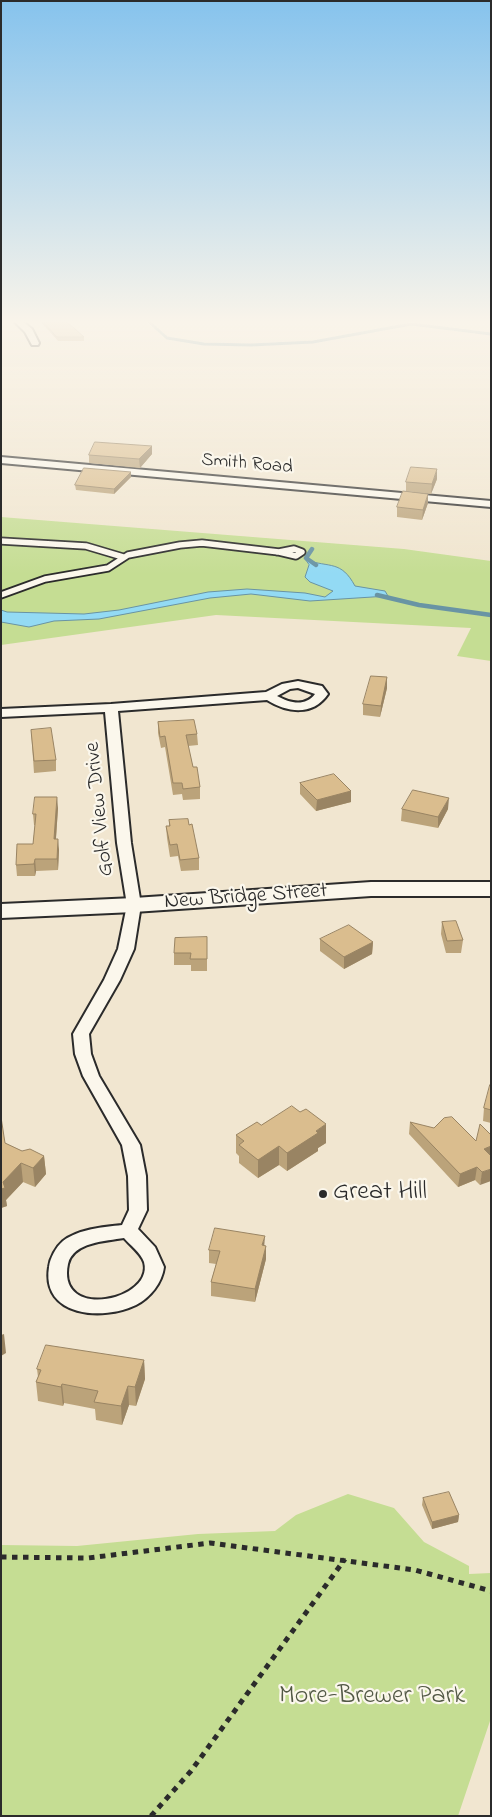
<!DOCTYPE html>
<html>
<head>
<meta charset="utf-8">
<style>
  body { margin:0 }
  #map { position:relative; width:492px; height:1817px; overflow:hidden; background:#f1e6d0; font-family:"Indie Flower",sans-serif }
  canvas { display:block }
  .frame { position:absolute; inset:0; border:2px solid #2b2b2b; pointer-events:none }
</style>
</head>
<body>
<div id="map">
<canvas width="492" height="1817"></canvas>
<div class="frame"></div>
</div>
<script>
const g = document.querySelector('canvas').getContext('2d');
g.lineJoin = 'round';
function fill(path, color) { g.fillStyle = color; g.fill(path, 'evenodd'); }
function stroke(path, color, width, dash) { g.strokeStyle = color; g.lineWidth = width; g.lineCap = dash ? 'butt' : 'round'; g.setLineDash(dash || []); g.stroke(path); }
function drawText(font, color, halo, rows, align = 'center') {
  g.font = font + ' "Indie Flower",sans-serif'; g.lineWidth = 4.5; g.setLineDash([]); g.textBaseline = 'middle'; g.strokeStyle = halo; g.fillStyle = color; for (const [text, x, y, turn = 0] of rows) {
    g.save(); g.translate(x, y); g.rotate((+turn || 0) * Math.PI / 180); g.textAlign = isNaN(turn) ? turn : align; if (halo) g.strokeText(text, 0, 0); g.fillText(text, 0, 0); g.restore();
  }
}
const green = new Path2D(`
  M1,517l403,32 87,12v100l-34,-5 14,-28 -255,-13 -215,30z
  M348,1494l46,14 30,34 45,24v8l22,-1v145l-33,98h-457v-271l76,1 121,-12 77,-3 21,-16z`);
const water = new Path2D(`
  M306,560c24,8 35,0 49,26l30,5 3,5 -78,5 -59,-7 -41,4 -111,21 -45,2 -25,6 -28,-5v-12l6,2 77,2 35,-4 89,-18 39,-3 58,4 20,4 8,-6 -23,-9 -5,-5 4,-12z`);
const streamFar1 = new Path2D(`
  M147,320l20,18 37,6 47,1 62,-3 98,-18 80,10`);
const stream = new Path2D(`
  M312,549l-6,9 10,7
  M377,595l42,10 72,10`);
const path = new Path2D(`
  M1,1557l87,1 122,-15 205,27 76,21
  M151,1816l40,-45 154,-212`);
const lane = new Path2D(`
  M1,541l85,5 37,11
  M294,549l8,3 -6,4 -17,-4z
  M277,552h2
  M1,595l44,-16 63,-11 20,-13 52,-10 22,-2 77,9`);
const street = new Path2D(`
  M13,320h8l11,9 7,14 -1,2h-6l-7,-13z
  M1,457l490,44v6l-490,-44z
  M298,681l24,5 6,8c-15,22 -40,19 -61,6l-149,11 13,132 10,62 -7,44 -14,31 -31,54 2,20 8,22 41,69 6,31 1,34 -9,19 17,18 9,20c-2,16 -14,31 -28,38 -33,16 -95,12 -87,-38 1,-9 7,-20 14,-26 16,-12 40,-14 59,-16l7,-15 -1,-34 -6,-31 -39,-69 -8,-22 -2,-20 31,-54 14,-31 9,-44 -10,-62 -12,-131 -104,5v-8l110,-5 155,-12 16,-8zM298,688l17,6c-10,13 -25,9 -38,2l13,-7zM124,1238c6,7 17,15 20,24 11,38 -88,60 -76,2 5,-22 38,-23 56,-26z`);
const secondary = new Path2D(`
  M371,882h120v14h-120l-237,16 -133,6v-14l133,-6z`);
const wall = new Path2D(`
  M39,320h26l19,17v4h-26z
  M152,454l-12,14 -51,-5v-8z
  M131,477l-17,17 -38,-4 -1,-5z
  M437,479l-6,15 -25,-3v-9z
  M428,503l-6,17 -25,-3v-10z
  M387,677v11l-7,29 -17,-2v-11z
  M158,722l39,12 1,11 -10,1 5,21 7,20v12l-17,1 -1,-6 -9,1 -8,-48 -4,1 -3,-15z
  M31,730l25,30v11l-22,2z
  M300,783l51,8v11l-35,9 -16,-17z
  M58,808l-2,31 3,11 -1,20 -22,1 -1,5h-18l-1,-11 17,-21 2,-19h-1l-1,-11z
  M402,809h46l-10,19 -37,-7z
  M169,820l30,38v12l-18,1 -3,-15 -8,1 -3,-19 -1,-12h3z
  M442,922l21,18 -2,13h-15l-5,-19z
  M320,939l53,3 -1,12 -28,15 -24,-18z
  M207,950v21h-16v-6h-17v-12z
  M491,1086v37l-8,-2 1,-13z
  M410,1122l66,19 15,-6 -11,50 -5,-5 -17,7 -49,-53z
  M261,1125l65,18 -8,5v3l-31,20 -8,-6 -21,13 -19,-15v-7l-3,-3v-18z
  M5,1143l17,8 22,5 2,18 -11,13 -12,-5 -17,18 1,6 -6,2z
  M264,1245l2,14 -11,43 -44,-6v-14l5,-18 -7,-1v-13z
  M144,1360l1,19 -9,27 -7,-1 -7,20 -26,-5 -1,-11 -31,-6 -1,3 -25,-5 -2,-19 2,-5 -1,-8z
  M423,1498l36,17 -1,7 -26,7 -10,-24z`);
const shadedWall = new Path2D(`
  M152,446v8l-12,14 -1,-9z
  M437,469v10l-6,15 1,-10z
  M131,472v5l-17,17v-5z
  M428,494v9l-6,17 1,-10z
  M387,677v11l-7,29 1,-11z
  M351,791v11l-35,9 1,-11z
  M57,797l1,11 -3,43 -1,-12z
  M449,798l-1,11 -10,19v-11z
  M58,839l1,11 -1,20 -1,-11z
  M35,859l1,12 -1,5 -1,-12z
  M373,942l-1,12 -28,15v-12z
  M326,1124v19l-8,5v3l-31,20v-18l29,-22z
  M279,1146v19l-21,13v-18z
  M491,1146v12l-7,-9z
  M44,1156l2,18 -11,13 -2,-19z
  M21,1163l2,19 -17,18 1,6 -6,2v-19l2,-7z
  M477,1167l-2,13 -17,7 2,-13z
  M491,1169v12l-11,4 2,-13z
  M265,1236l-1,13 -2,-4z
  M266,1246v13l-11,43v-13z
  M4,1334l2,19 -5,3v-21z
  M144,1360l1,19 -9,27 -1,-19z
  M62,1384l2,19 -1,3 -2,-19z
  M128,1386l1,19 -7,20 -1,-19z
  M459,1515l-1,7 -26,7v-7z`);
const building = new Path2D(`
  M42,320h23l19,17h-27z
  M95,442l57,4 -13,13 -50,-4z
  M411,467l26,2 -5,15 -26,-2z
  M84,468l47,4 -17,17 -39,-4z
  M403,491l25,3 -5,16 -26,-3z
  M371,676l16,1 -6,29 -18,-2z
  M194,720l3,14 -11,1 7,32h4l3,20 -17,2 -1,-6h-9l-8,-47 -5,1 -2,-15z
  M51,728l5,32 -22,1 -3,-31z
  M334,774l17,17 -34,9 -17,-17z
  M413,790l36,8 -11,19 -36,-8z
  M35,797h22l-3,42h4l-1,20h-22l-1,5 -18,1 1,-21h16l3,-30h-3z
  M188,819l1,6 3,-1 7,34 -19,2 -3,-16 -7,1 -4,-19h4l-1,-6z
  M456,921l7,19 -16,1 -5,-19z
  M349,925l24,17 -29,15 -24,-18z
  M207,937v22h-17l1,-6h-17l1,-15z
  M490,1085l1,1v24l-7,-2z
  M292,1106l8,6 6,-3 20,15 -10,7 2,2 -31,20 -8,-7 -21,14 -19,-15 5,-4 -8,-6 21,-13 4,3z
  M1,1117l4,26 17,8 8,-2 14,7 -11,12 -12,-5 -18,19 2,6 -4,1z
  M452,1117l24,24 4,-17 11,11v11l-7,3 7,7v13l-9,3 -5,-5 -17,7 -50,-52 24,6 10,-10z
  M215,1228l50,8 -3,9 4,1 -11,43 -44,-7 9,-31 -11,-1z
  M46,1345l98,15 -9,27 -7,-1 -7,20 -27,-4 4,-11 -36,-7 -1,3 -25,-5 5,-12 -4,-1z
  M449,1492l10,23 -27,7 -9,-24z`);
const markers = [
  [323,1194,5,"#2b2b2b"]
];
const farStreetnames = [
  ["Smith Road",247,465,5]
];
const streetNames = [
  ["Golf View Drive",101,809,-96],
  ["New Bridge Street",246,898,-4]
];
const nearPoinames = [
  ["Great Hill",333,1194]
];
const nearParknames = [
  ["More-Brewer Park",372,1698]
];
fill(green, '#c5dd93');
fill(water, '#93daf4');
stroke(water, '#6994a4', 1);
stroke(streamFar1, '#6994a4', 3);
stroke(stream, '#6994a4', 4.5);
stroke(lane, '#2b2b2b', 9);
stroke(street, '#2b2b2b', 4);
stroke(secondary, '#2b2b2b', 4);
stroke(path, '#2b2b2b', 5, [5.5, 5.5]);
stroke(lane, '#fbf7ec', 5.5);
fill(street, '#fbf7ec');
fill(secondary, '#fbf7ec');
fill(wall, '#bba37a');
fill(shadedWall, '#998463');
fill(building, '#dabd8e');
stroke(building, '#998463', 1);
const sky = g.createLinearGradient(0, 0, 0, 574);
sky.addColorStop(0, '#86c3ed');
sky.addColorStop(0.56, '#f9f4ea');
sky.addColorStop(1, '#f9f4ea00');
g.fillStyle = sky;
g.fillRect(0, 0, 492, 574);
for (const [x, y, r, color] of markers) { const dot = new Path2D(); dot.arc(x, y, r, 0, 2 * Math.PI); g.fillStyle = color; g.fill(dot); stroke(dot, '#fbf7ec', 2); }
drawText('19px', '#2b2b2b', '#fbf7ec', farStreetnames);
drawText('22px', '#2b2b2b', '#fbf7ec', streetNames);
drawText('26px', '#2b2b2b', '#fbf7ec', nearPoinames, 'left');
drawText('26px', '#525845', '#fbf7ec', nearParknames);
</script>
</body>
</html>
